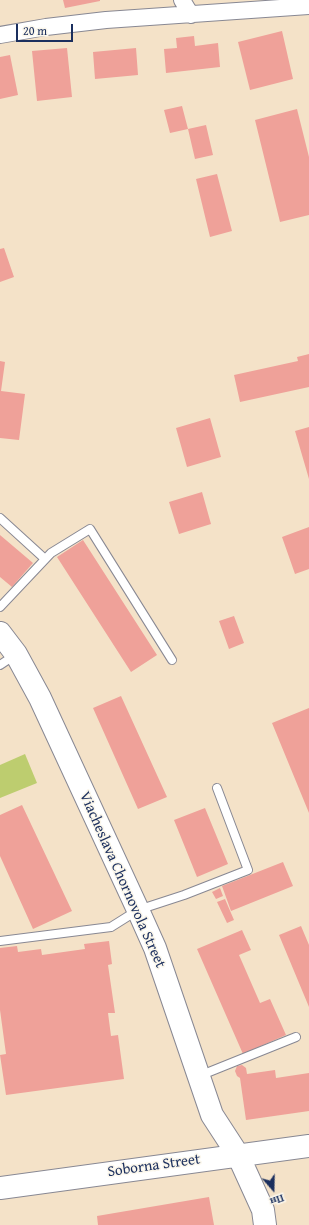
<!DOCTYPE html>
<html>
<head>
<meta charset="utf-8">
<style>
  body { margin:0 }
  #map { position:relative; width:309px; height:1225px; overflow:hidden; background:#f4e2c8; font-family:"Gentium Book Plus",serif }
  canvas { display:block }
  .north { position:absolute; left:253px; top:1169px; width:40px; height:40px; -webkit-text-stroke:3px #fbf7ec; paint-order:stroke; rotate:160deg; font-size:11px; font-weight:700; line-height:16px; text-align:center; color:#1b2f5e }
  .north::after { content:''; display:block; margin:auto; width:14px; height:18px; background:#1b2f5e; clip-path:polygon(50% 0,100% 100%,50% 72%,0 100%) }
  .scale { position:absolute; left:16px; top:24px; width:57px; height:18px; box-sizing:border-box; border:2px solid #1b2f5e; border-top:0; padding-left:5px; font-size:12px; line-height:14px; white-space:nowrap; color:#1b2f5e; -webkit-text-stroke:3px #fbf7ec; paint-order:stroke }
</style>
</head>
<body>
<div id="map">
<canvas width="309" height="1225"></canvas>
<div class="north">Пн</div>
<div class="scale">20 m</div>
</div>
<script>
const g = document.querySelector('canvas').getContext('2d');
g.lineJoin = 'round';
function fill(path, color) { g.fillStyle = color; g.fill(path, 'evenodd'); }
function stroke(path, color, width, dash) { g.strokeStyle = color; g.lineWidth = width; g.lineCap = dash ? 'butt' : 'round'; g.setLineDash(dash || []); g.stroke(path); }
function drawText(font, color, halo, rows, align = 'center') {
  g.font = font + ' "Gentium Book Plus",serif'; g.lineWidth = 3; g.setLineDash([]); g.textBaseline = 'middle'; g.strokeStyle = halo; g.fillStyle = color; for (const [text, x, y, turn = 0] of rows) {
    g.save(); g.translate(x, y); g.rotate((+turn || 0) * Math.PI / 180); g.textAlign = isNaN(turn) ? turn : align; if (halo) g.strokeText(text, 0, 0); g.fillText(text, 0, 0); g.restore();
  }
}
const green = new Path2D(`
  M25,754l12,29 -37,15v-33z`);
const building = new Path2D(`
  M63,0h37v1l-35,7z
  M282,31l11,48 -43,11 -12,-48z
  M194,36l1,10 23,-3 2,24 -54,6 -2,-24 13,-1 -1,-10z
  M67,48l5,49 -35,4 -5,-50z
  M136,48l2,27 -43,4 -2,-27z
  M10,55l8,40 -18,4v-42z
  M182,106l6,23 18,-4 7,30 -18,4 -7,-30 -18,4 -6,-23z
  M297,109l12,48v58l-29,7 -25,-102z
  M217,174l15,57 -22,6 -14,-58z
  M4,248l10,29 -14,5v-33z
  M309,354v33l-69,15 -6,-27 64,-14 -1,-4z
  M0,361l5,1 -4,29 24,3 -6,46 -19,-2z
  M210,418l11,39 -34,10 -11,-39z
  M309,427v52l-14,-48z
  M202,492l9,32 -32,10 -10,-32z
  M309,527v42l-14,5 -13,-37z
  M0,535l33,28 -21,24 -12,-10z
  M83,540l74,115 -26,17 -74,-115z
  M234,616l10,27 -15,6 -10,-28z
  M121,696l46,101 -29,12 -45,-101z
  M309,708v105l-37,-90z
  M22,805l50,106 -39,18 -33,-73v-41z
  M205,808l23,56 -31,13 -23,-57z
  M283,862l10,24 -62,25 -9,-25z
  M220,888l3,8 -7,3 -4,-7z
  M225,899l9,21 -7,3 -10,-21z
  M301,926l8,19v62l-30,-72z
  M242,930l9,20 -12,5 21,48 10,-4 16,36 -43,19 -46,-105z
  M109,941l3,23 -4,1 7,48h-7l3,23 7,-1 6,44 -118,16 -6,-40 6,-1 -6,-44v-62l17,-2 1,6 23,-3 1,6 43,-6 -1,-5z
  M242,1065l4,3 1,6 28,-4 1,8 33,-5v38l-63,9 -6,-42 -3,-2 -2,-5 2,-5z
  M209,1197l5,28h-116l-1,-9z`);
const service = new Path2D(`
  M0,518l45,41
  M0,607l51,-54 39,-24 82,131
  M0,665l15,-10
  M0,941l111,-14 27,-17 46,-15 64,-25 -31,-82
  M199,1076l97,-39`);
const minor = new Path2D(`
  M182,0l9,15
  M0,35l46,-8 60,-7 203,-14`);
const primary = new Path2D(`
  M0,633l16,21 24,44 98,212 17,38 57,167 26,40 25,55 2,15
  M0,1188l309,-42`);
const streetNames = [
  ["Viacheslava Chornovola Street",122,880,66],
  ["Soborna Street",154,1166,-8]
];
fill(green, '#bdcd6f');
fill(building, '#efa199');
stroke(service, '#888893', 10);
stroke(minor, '#888893', 18);
stroke(primary, '#888893', 24);
stroke(service, '#fff', 8);
stroke(minor, '#fff', 16);
stroke(primary, '#fff', 22);
drawText('15px', '#1b2f5e', '#fbf7ec', streetNames);
</script>
</body>
</html>
